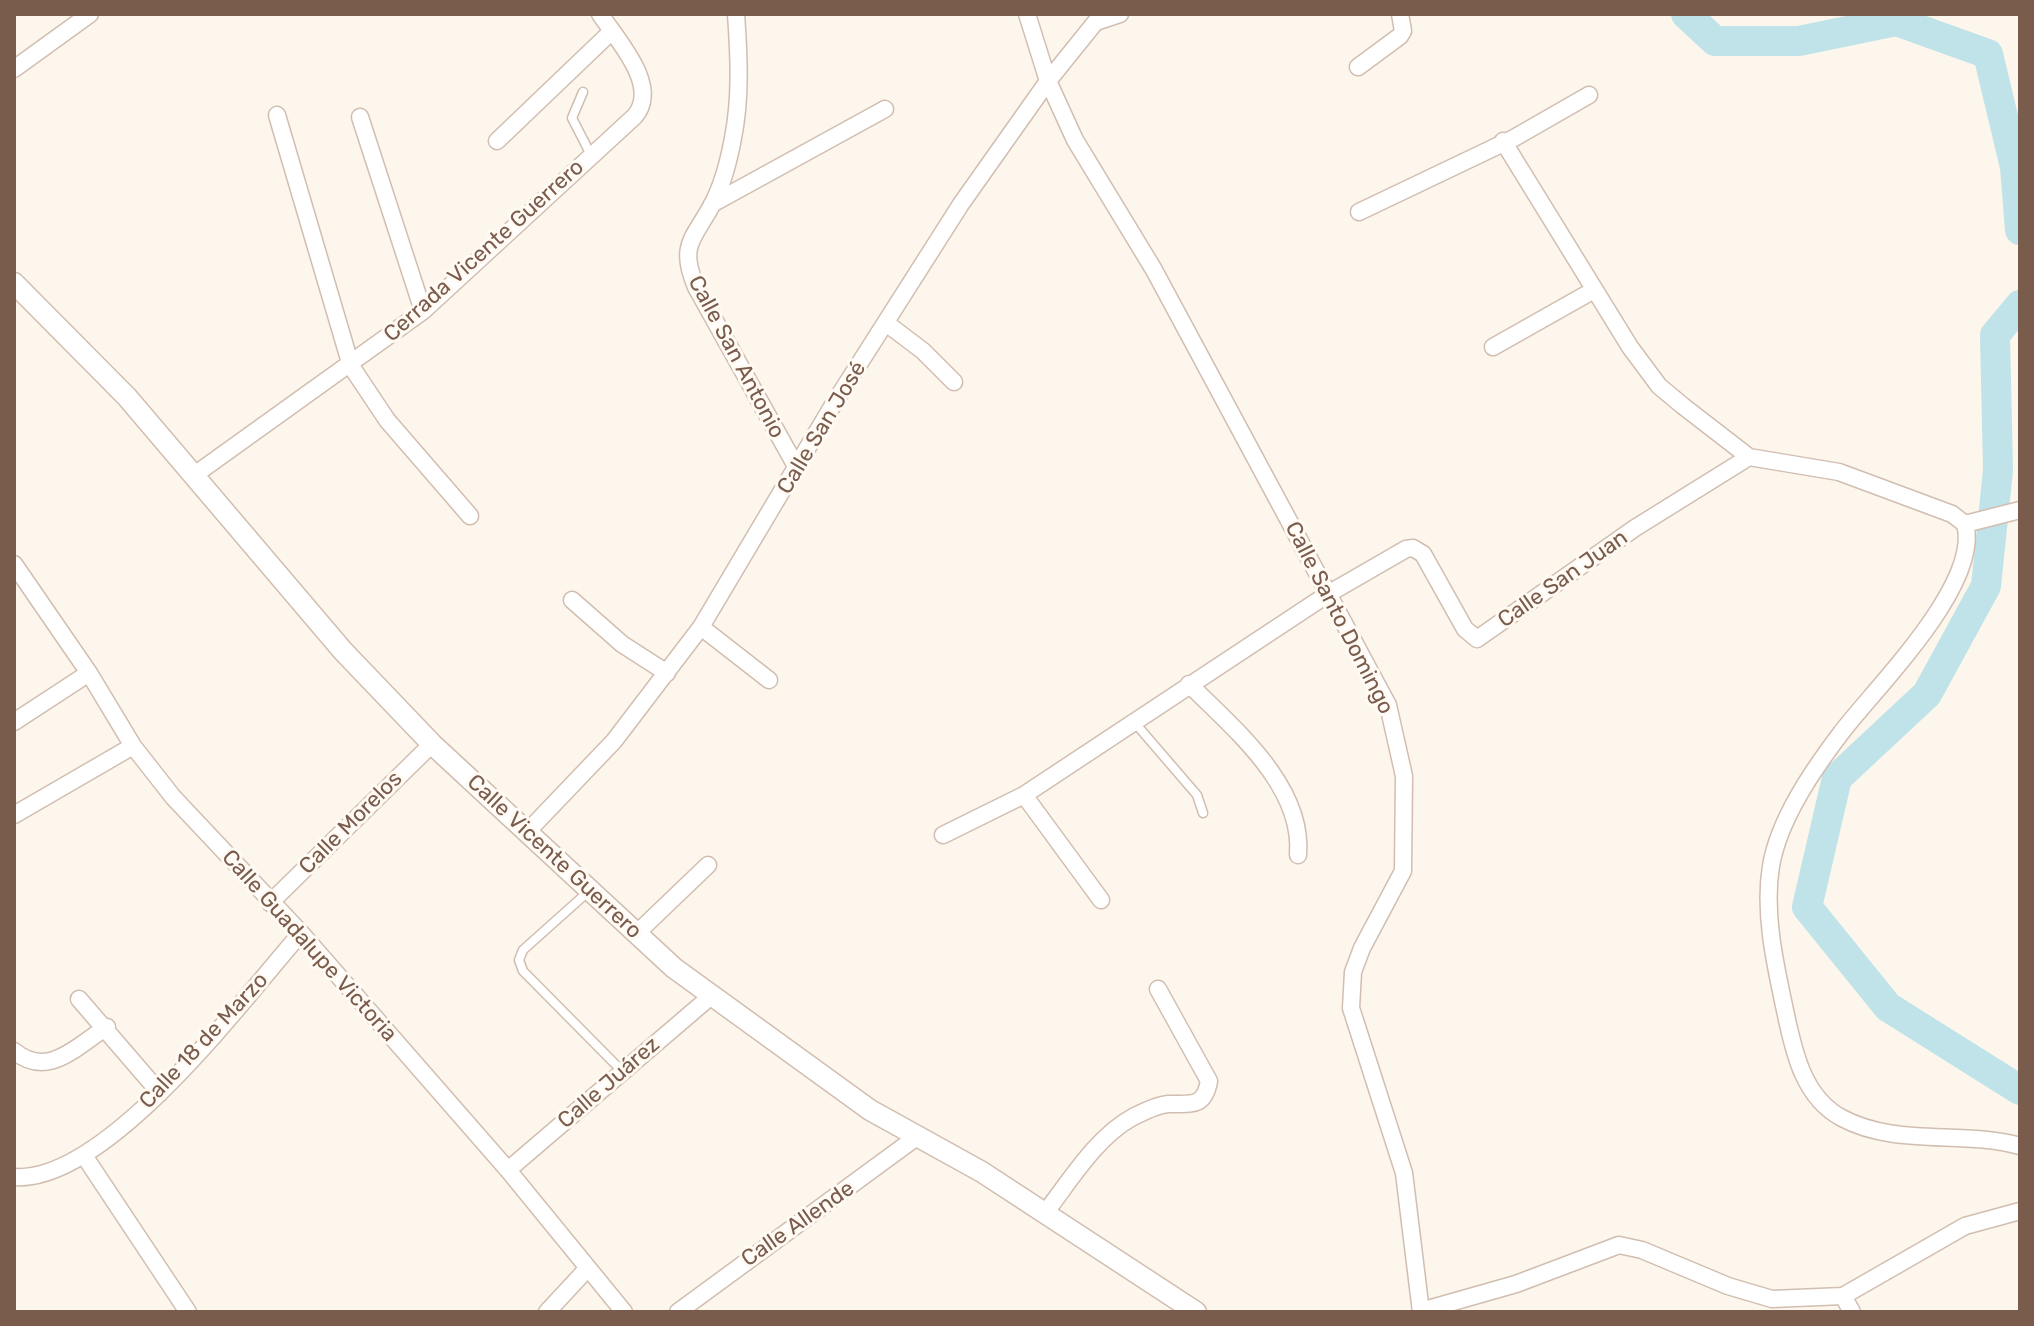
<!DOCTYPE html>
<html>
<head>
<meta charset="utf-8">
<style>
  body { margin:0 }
  #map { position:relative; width:2034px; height:1326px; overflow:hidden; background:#fdf6ec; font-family:Rubik,sans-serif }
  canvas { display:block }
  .frame { position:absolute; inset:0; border:16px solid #7a5c4d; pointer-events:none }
</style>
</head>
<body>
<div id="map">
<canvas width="2034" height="1326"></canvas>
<div class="frame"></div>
</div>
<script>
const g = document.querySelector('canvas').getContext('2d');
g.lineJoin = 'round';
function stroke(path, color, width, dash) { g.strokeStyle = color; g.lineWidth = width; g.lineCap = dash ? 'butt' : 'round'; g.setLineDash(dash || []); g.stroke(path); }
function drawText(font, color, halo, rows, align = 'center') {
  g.font = font + ' Rubik,sans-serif'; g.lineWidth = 6; g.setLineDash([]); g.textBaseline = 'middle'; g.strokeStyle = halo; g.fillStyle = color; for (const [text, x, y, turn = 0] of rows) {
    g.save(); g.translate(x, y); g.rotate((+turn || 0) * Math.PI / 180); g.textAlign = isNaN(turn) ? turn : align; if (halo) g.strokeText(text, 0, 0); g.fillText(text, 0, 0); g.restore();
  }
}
const river = new Path2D(`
  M1686,14l29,27h84l97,-20 92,33 27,113 5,63
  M2020,305l-25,30 3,135 -12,116 -59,108 -90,84 -30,129 81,100 132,83`);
const service = new Path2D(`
  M583,92l-11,26 19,37
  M1135,723l62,72 6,18
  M589,891l-66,59 -4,10 4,11 99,100`);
const minor = new Path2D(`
  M736,14c3,41 5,84 -3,124 -4,22 -10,45 -20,65 -19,36 -35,41 -17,84l101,181
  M1027,14l21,67 27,59 79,130 234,435 16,71 -1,95 -41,77 -9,24 -2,36 53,165 17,139
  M1096,22l24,-8
  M1358,67l42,-31 3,-5 -3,-17
  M14,69l76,-55
  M277,115l74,251 36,54 83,96
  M360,117l63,194
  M497,141l115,-110
  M1503,141l127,206 29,39 24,20 66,51 90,15 113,42 13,10c17,60 -90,164 -124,209 -28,37 -62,86 -70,133 -8,48 5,102 15,149 8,38 18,83 56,103 54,29 120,12 178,28
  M712,204l173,-95
  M1359,212l155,-74 75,-43
  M886,323l37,28 31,31
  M1493,347l101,-57
  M193,476l230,-165 212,-195c25,-30 -17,-75 -35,-102
  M1965,524l55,-14
  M14,564l75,109 44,73 40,51 128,136 207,237 116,142
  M572,600l50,44 45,29
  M701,627l68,53
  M1189,684c45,45 115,102 109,171
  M14,722l75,-49
  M1024,795l77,105
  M14,815l119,-69
  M528,831l86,-90 87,-114 132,-222 128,-201 87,-123 54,-67
  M943,835l81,-40 304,-201 78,-45 7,-1 10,6 42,75 12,10 158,-111 114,-71
  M270,903l162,-159
  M636,934l72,-69
  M79,999l81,94
  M14,1051c34,28 61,-4 93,-24
  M85,1157l103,155
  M508,1170l202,-173
  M14,1177c92,7 230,-179 287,-244
  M1045,1213c25,-32 51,-76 88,-96 10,-5 23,-12 35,-13 22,-1 36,5 41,-23l-51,-92
  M1843,1296l9,16
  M1421,1311l95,-27 103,-39 23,5 86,36 44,13 71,-3 122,-70 55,-15
  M547,1312l39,-42
  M678,1312l240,-176`);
const tertiary = new Path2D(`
  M14,283l113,114 216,254 89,93 242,224 196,142 112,62 214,140`);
const streetNames = [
  ["Cerrada Vicente Guerrero",484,251,-42],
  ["Calle San Antonio",736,357,62],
  ["Calle San José",822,428,-59],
  ["Calle San Juan",1563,579,-35],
  ["Calle Santo Domingo",1339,618,63],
  ["Calle Morelos",351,823,-45],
  ["Calle Vicente Guerrero",554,857,43],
  ["Calle Guadalupe Victoria",309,946,48],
  ["Calle 18 de Marzo",204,1041,-47],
  ["Calle Juárez",609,1083,-41],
  ["Calle Allende",798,1224,-35]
];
stroke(river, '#bfe3e8', 30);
stroke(service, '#d1beb0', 11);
stroke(minor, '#d1beb0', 19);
stroke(tertiary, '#d1beb0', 23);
stroke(service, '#fff', 8);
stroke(minor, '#fff', 16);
stroke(tertiary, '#fff', 20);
drawText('22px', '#7a5c4d', '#fffaf3', streetNames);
</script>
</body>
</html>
